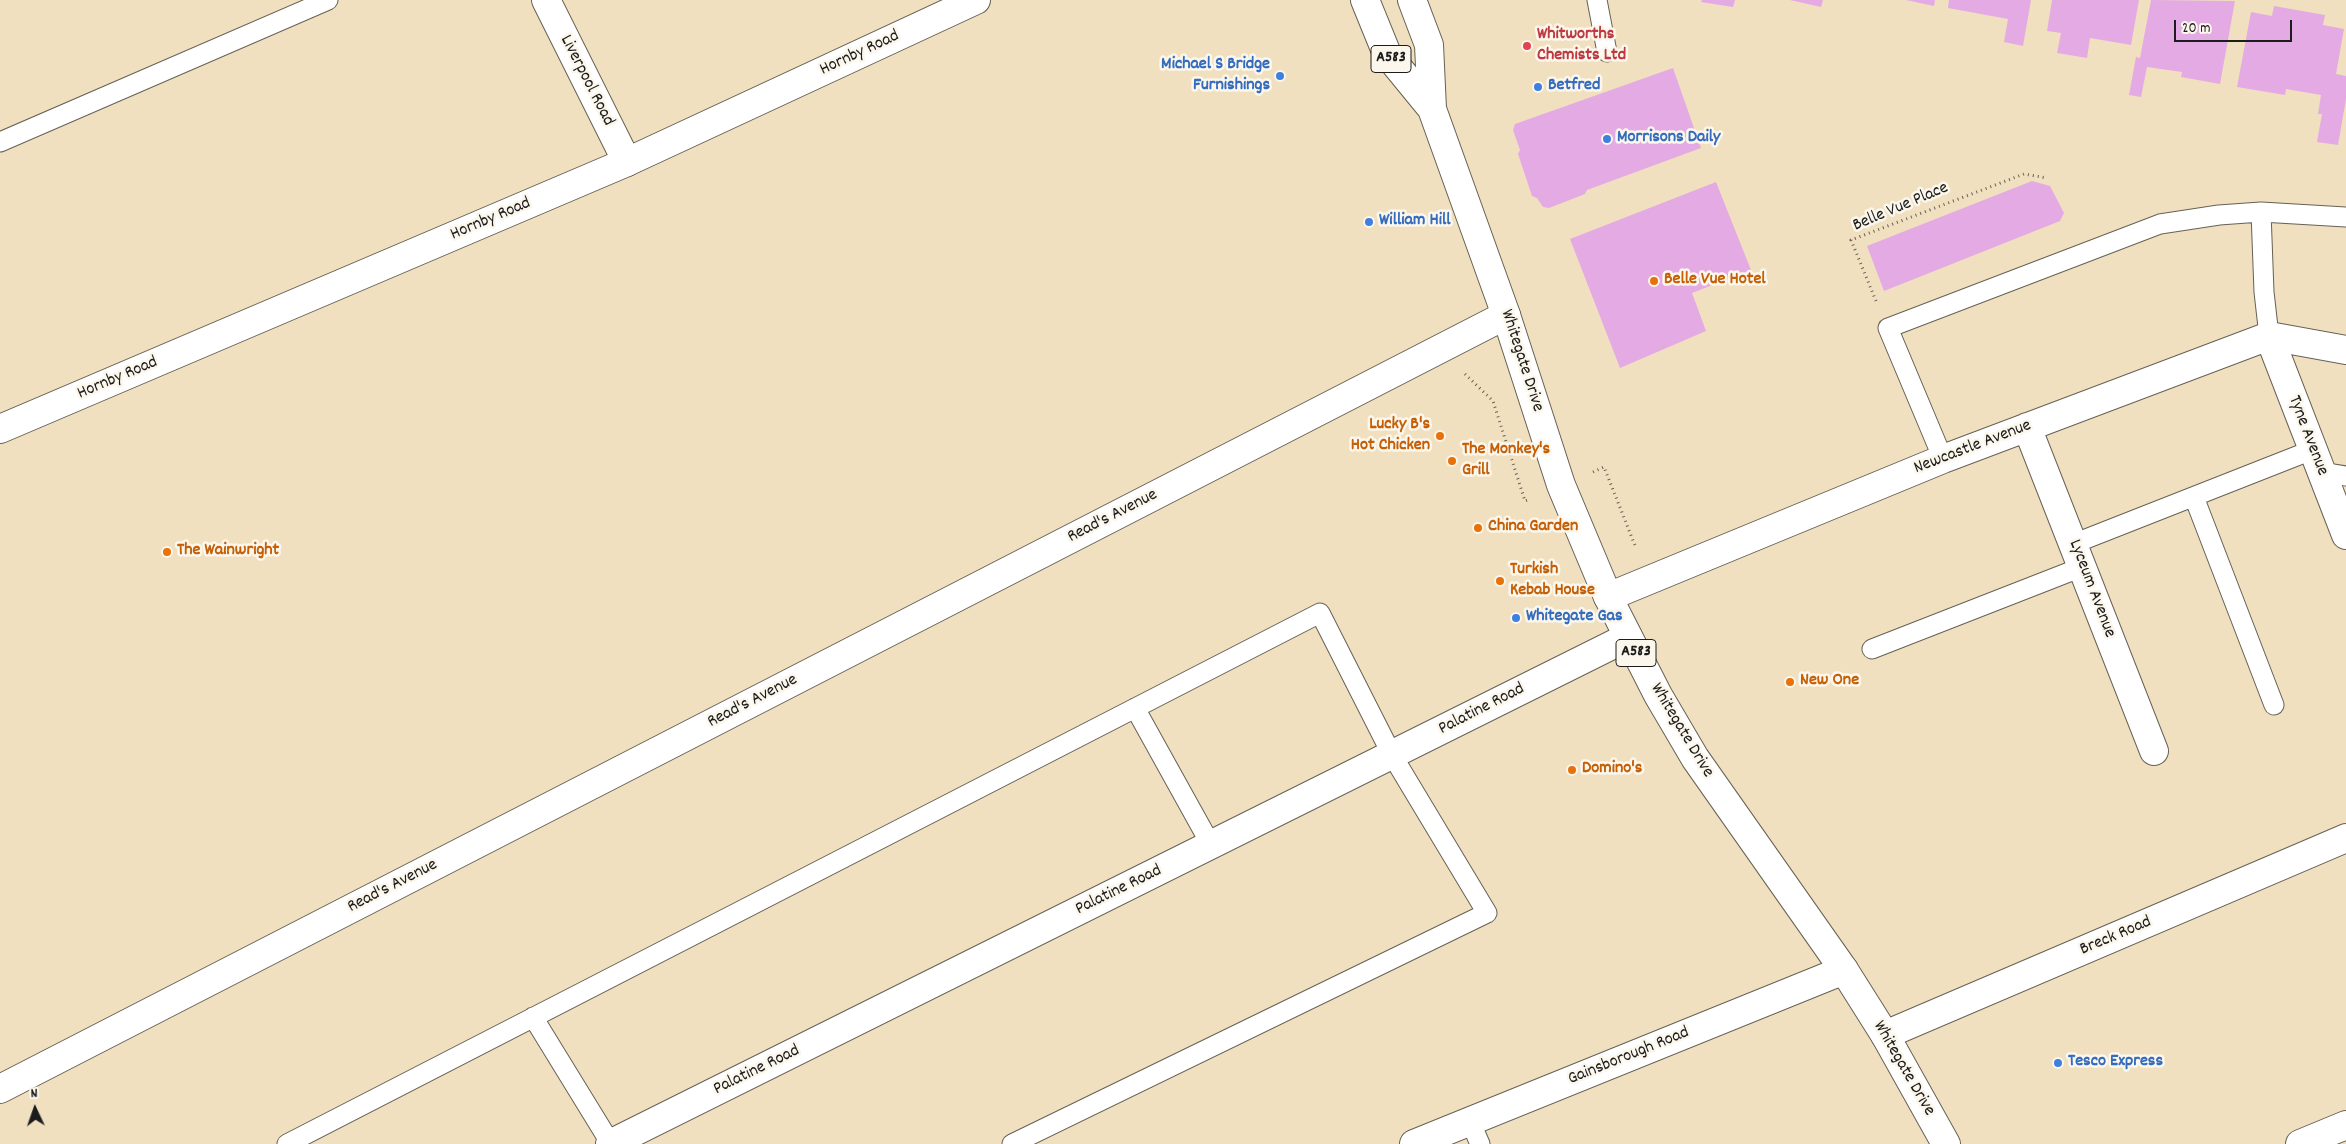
<!DOCTYPE html>
<html>
<head>
<meta charset="utf-8">
<style>
  body { margin:0 }
  #map { position:relative; width:2346px; height:1144px; overflow:hidden; background:#f0e0c0; font-family:Dekko,sans-serif }
  canvas { display:block }
  .north { position:absolute; left:10px; top:1084px; width:50px; height:50px; -webkit-text-stroke:4px #fbf7ec; paint-order:stroke; rotate:357deg; font-size:14px; font-weight:700; line-height:20px; text-align:center; color:#1c1c1c }
  .north::after { content:''; display:block; margin:auto; width:18px; height:22px; background:#1c1c1c; clip-path:polygon(50% 0,100% 100%,50% 72%,0 100%) }
  .scale { position:absolute; left:2174px; top:20px; width:118px; height:22px; box-sizing:border-box; border:2px solid #1c1c1c; border-top:0; padding-left:6px; font-size:15px; line-height:18px; white-space:nowrap; color:#1c1c1c; -webkit-text-stroke:4px #fbf7ec; paint-order:stroke }
</style>
</head>
<body>
<div id="map">
<canvas width="2346" height="1144"></canvas>
<div class="north">N</div>
<div class="scale">20 m</div>
</div>
<script>
const g = document.querySelector('canvas').getContext('2d');
g.lineJoin = 'round';
function fill(path, color) { g.fillStyle = color; g.fill(path, 'evenodd'); }
function stroke(path, color, width, dash) { g.strokeStyle = color; g.lineWidth = width; g.lineCap = dash ? 'butt' : 'round'; g.setLineDash(dash || []); g.stroke(path); }
function drawText(font, color, halo, rows, align = 'center') {
  g.font = font + ' Dekko,sans-serif'; g.lineWidth = 5; g.setLineDash([]); g.textBaseline = 'middle'; g.strokeStyle = halo; g.fillStyle = color; for (const [text, x, y, turn = 0] of rows) {
    g.save(); g.translate(x, y); g.rotate((+turn || 0) * Math.PI / 180); g.textAlign = isNaN(turn) ? turn : align; if (halo) g.strokeText(text, 0, 0); g.fillText(text, 0, 0); g.restore();
  }
}
const building = new Path2D(`
  M1702,0h33l-2,7 -32,-5z
  M1790,0h33l-2,7z
  M1906,0h29l-1,6z
  M1949,0h82l-8,46 -19,-4 4,-23 -60,-11z
  M2052,0h87l-8,45 -41,-7 -3,20 -30,-5 4,-20 -14,-2z
  M2151,0l84,1 -15,83 -39,-7 1,-5 -35,-5 -6,30 -12,-2 7,-38 4,1z
  M2274,6l51,9 -2,10 21,4 -8,45 10,2v23l-8,46 -21,-3 5,-28h-4l3,-19 -35,-6 -1,6 -48,-8 14,-75 21,4z
  M1673,68l28,80 -114,42 -2,4 -36,14 -6,-1 -6,-9 -5,-2 -14,-42 2,-4 -7,-20 2,-6z
  M2032,181l18,5 14,27 -4,8 -176,70 -17,-45z
  M1716,182l35,88 -59,23 14,38 -86,37 -50,-129z`);
const path = new Path2D(`
  M1876,301l-25,-61 173,-66 23,4
  M1465,374l28,27 32,100 5,-2
  M1593,472l11,-5 32,81`);
const lane = new Path2D(`
  M1597,0l10,52
  M0,142l328,-142
  M2261,212l3,80 5,44
  M1943,459l-55,-131 272,-104 59,-9 42,-3 85,5
  M2321,472l25,4
  M2194,497l80,208
  M2073,544l239,-94
  M1872,649l210,-82
  M1135,708l76,137
  M533,1017l78,127
  M1470,1121l10,23
  M287,1144l1033,-531 72,142 95,158 -475,231`);
const street = new Path2D(`
  M546,0l81,162
  M2269,336l77,199
  M2027,427l127,324
  M1608,597l335,-138 326,-123 77,14
  M1885,1035l461,-197
  M0,1089l1506,-774
  M610,1144l1018,-507
  M1414,1144l430,-174
  M2300,1144l46,-19`);
const secondary = new Path2D(`
  M0,429l627,-267 349,-162`);
const primary = new Path2D(`
  M1365,0l22,54 45,55
  M1412,0l17,45 3,64 74,206 55,170 47,112 50,98 37,63 149,212 41,65 61,109`);
const markers = [
  [1527,46,5,"#e0444e"],
  [1280,76,5,"#3f7fe0"],
  [1538,87,5,"#3f7fe0"],
  [1607,139,5,"#3f7fe0"],
  [1369,222,5,"#3f7fe0"],
  [1654,281,5,"#e8710a"],
  [1440,436,5,"#e8710a"],
  [1452,461,5,"#e8710a"],
  [1478,528,5,"#e8710a"],
  [167,552,5,"#e8710a"],
  [1500,581,5,"#e8710a"],
  [1516,618,5,"#3f7fe0"],
  [1790,682,5,"#e8710a"],
  [1572,770,5,"#e8710a"],
  [2058,1063,5,"#3f7fe0"]
];
const shields = [
  [1391,59,40],
  [1636,653,40]
];
const shieldNames = [
  ["A583",1391,59],
  ["A583",1636,653]
];
const healthNames = [
  ["Whitworths",1537,36],
  ["Chemists Ltd",1537,57]
];
const streetNames = [
  ["Hornby Road",860,54,-25],
  ["Liverpool Road",586,81,63],
  ["Belle Vue Place",1901,208,-23],
  ["Hornby Road",491,220,-23],
  ["Whitegate Drive",1521,361,72],
  ["Hornby Road",118,379,-23],
  ["Tyne Avenue",2307,436,69],
  ["Newcastle Avenue",1973,448,-21],
  ["Read's Avenue",1113,517,-27],
  ["Lyceum Avenue",2091,589,69],
  ["Read's Avenue",753,702,-27],
  ["Palatine Road",1482,710,-27],
  ["Whitegate Drive",1681,731,59],
  ["Read's Avenue",393,887,-27],
  ["Palatine Road",1119,891,-26],
  ["Breck Road",2116,937,-23],
  ["Gainsborough Road",1629,1057,-22],
  ["Whitegate Drive",1903,1069,60],
  ["Palatine Road",757,1071,-26]
];
const shopNames = [
  ["Michael S Bridge",1270,66,"right"],
  ["Furnishings",1270,87,"right"],
  ["Betfred",1548,87],
  ["Morrisons Daily",1617,139],
  ["William Hill",1379,222],
  ["Whitegate Gas",1526,618],
  ["Tesco Express",2068,1063]
];
const foodNames = [
  ["Belle Vue Hotel",1664,281],
  ["Lucky B's",1430,426,"right"],
  ["Hot Chicken",1430,447,"right"],
  ["The Monkey's",1462,451],
  ["Grill",1462,472],
  ["China Garden",1488,528],
  ["The Wainwright",177,552],
  ["Turkish",1510,571],
  ["Kebab House",1510,592],
  ["New One",1800,682],
  ["Domino's",1582,770]
];
fill(building, '#e4aae3');
stroke(lane, '#666155', 21);
stroke(street, '#666155', 30);
stroke(secondary, '#666155', 30);
stroke(primary, '#666155', 30);
stroke(path, '#666155', 3, [1, 4]);
stroke(lane, '#fff', 19);
stroke(street, '#fff', 28);
stroke(secondary, '#fff', 28);
stroke(primary, '#fff', 28);
for (const [x, y, r, color] of markers) { const dot = new Path2D(); dot.arc(x, y, r, 0, 2 * Math.PI); g.fillStyle = color; g.fill(dot); stroke(dot, '#fbf7ec', 2); }
for (const [x, y, w] of shields) { const box = new Path2D(); box.roundRect(x - w / 2, y - 13.5, w, 27, 4); g.fillStyle = '#fbf7ec'; g.fill(box); stroke(box, '#1c1c1c', 1); }
drawText('bold 16px', '#1c1c1c', null, shieldNames);
drawText('bold 18px', '#be3a42', '#fbf7ec', healthNames, 'left');
drawText('18px', '#1c1c1c', '#fbf7ec', streetNames);
drawText('bold 18px', '#366cbe', '#fbf7ec', shopNames, 'left');
drawText('bold 18px', '#c56008', '#fbf7ec', foodNames, 'left');
</script>
</body>
</html>
